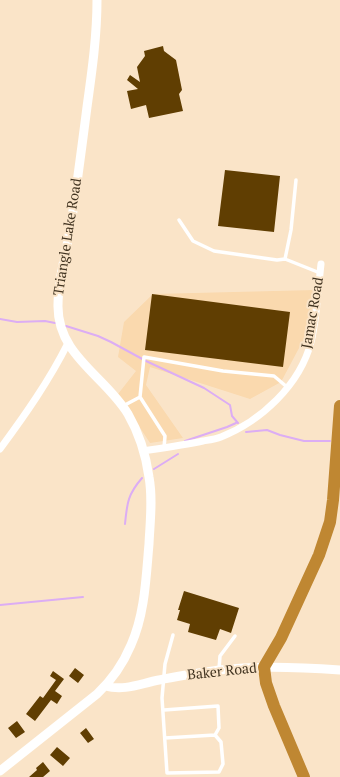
<!DOCTYPE html>
<html>
<head>
<meta charset="utf-8">
<style>
  body { margin:0 }
  canvas { display:block; background:#fae4c8 }
</style>
</head>
<body>
<canvas width="340" height="777"></canvas>
<script>
const g = document.querySelector('canvas').getContext('2d');
g.lineJoin = 'round';
function fill(path, color) { g.fillStyle = color; g.fill(path, 'evenodd'); }
function stroke(path, color, width, dash) { g.strokeStyle = color; g.lineWidth = width; g.lineCap = dash ? 'butt' : 'round'; g.setLineDash(dash || []); g.stroke(path); }
function drawText(font, color, halo, rows, align = 'center') {
  g.font = font + ' "PT Serif",serif'; g.lineWidth = 4; g.setLineDash([]); g.textBaseline = 'middle'; g.strokeStyle = halo; g.fillStyle = color; for (const [text, x, y, turn = 0] of rows) {
    g.save(); g.translate(x, y); g.rotate((+turn || 0) * Math.PI / 180); g.textAlign = isNaN(turn) ? turn : align; if (halo) g.strokeText(text, 0, 0); g.fillText(text, 0, 0); g.restore();
  }
}
const built = new Path2D(`
  M315,290l-8,43 -26,49 -31,17 -100,-32 -4,18 37,53 -33,5 -32,-49 18,-23 -18,-14 6,-35 29,-28z`);
const stream = new Path2D(`
  M0,319l17,3 28,-1 10,2
  M66,326l32,10 13,6 35,19 58,27 26,17 2,11 6,7
  M246,432l21,-2 13,5 24,6h26
  M185,441l42,-14 9,-4
  M154,469l24,-15
  M125,524c2,-21 3,-30 17,-46
  M0,605l83,-8`);
const building = new Path2D(`
  M163,46l1,5 12,9 6,30 -3,4 4,17 -34,7 -3,-13 -15,4 -4,-18 11,-2 -11,-9 3,-5 10,7 -3,-15 8,-11 -1,-5z
  M225,170l55,6 -6,56 -56,-6z
  M152,294l138,18 -7,55 -138,-17z
  M184,591l55,17 -8,25 -11,-4 -4,11 -28,-8 2,-8 -13,-4 3,-10h-2z
  M75,668l9,7 -6,8 -9,-7z
  M53,671l11,8 -9,12 7,5 -5,8 -6,-4 -16,21 -9,-7 14,-18 3,2 13,-18 -6,-4z
  M17,721l8,11 -9,6 -8,-10z
  M86,728l8,11 -6,4 -8,-10z
  M57,747l13,11 -7,8 -13,-11z
  M43,762l7,9 -7,6h-14l8,-7 -1,-2z`);
const lane = new Path2D(`
  M296,180l-5,50 -6,29 35,14
  M179,220l14,21 21,10 63,9 8,-1
  M140,397l4,-40 79,14 51,5 13,11
  M123,406l17,-9 25,39 -1,12
  M219,669l1,-13 15,-20
  M164,710l54,-4 1,22 -4,7
  M165,738l50,-3 6,7 2,22 -4,8 -52,1 -5,-75 3,-34 8,-29`);
const street = new Path2D(`
  M0,449c25,-34 49,-68 68,-106
  M143,451c20,-3 41,-6 60,-10 6,-1 13,-2 18,-4 40,-16 79,-52 90,-95 6,-25 7,-52 10,-78`);
const secondary = new Path2D(`
  M105,686c20,5 34,-2 54,-6 19,-4 39,-7 60,-10 39,-5 81,-3 121,0
  M0,771l97,-77c15,-14 26,-30 34,-49 14,-31 15,-68 18,-101 1,-22 4,-45 0,-67 -3,-21 -10,-44 -21,-63 -23,-38 -71,-59 -70,-109 0,-28 9,-54 13,-81 6,-39 11,-78 16,-117 5,-36 10,-71 10,-107`);
const highway = new Path2D(`
  M304,777l-30,-71 -8,-23 -2,-16 17,-29 38,-83 11,-33 3,-22 7,-94`);
const streetNames = [
  ["Triangle Lake Road",68,237,-81],
  ["Jamac Road",313,313,-80],
  ["Baker Road",222,672,-6]
];
fill(built, '#fad9ae');
stroke(stream, '#dcadf4', 2);
fill(building, '#603e02');
stroke(lane, '#fff', 3.5);
stroke(street, '#fff', 7);
stroke(secondary, '#fff', 9);
stroke(highway, '#bf8732', 12);
drawText('14px', '#423421', '#fae4c8', streetNames);
</script>
</body>
</html>
